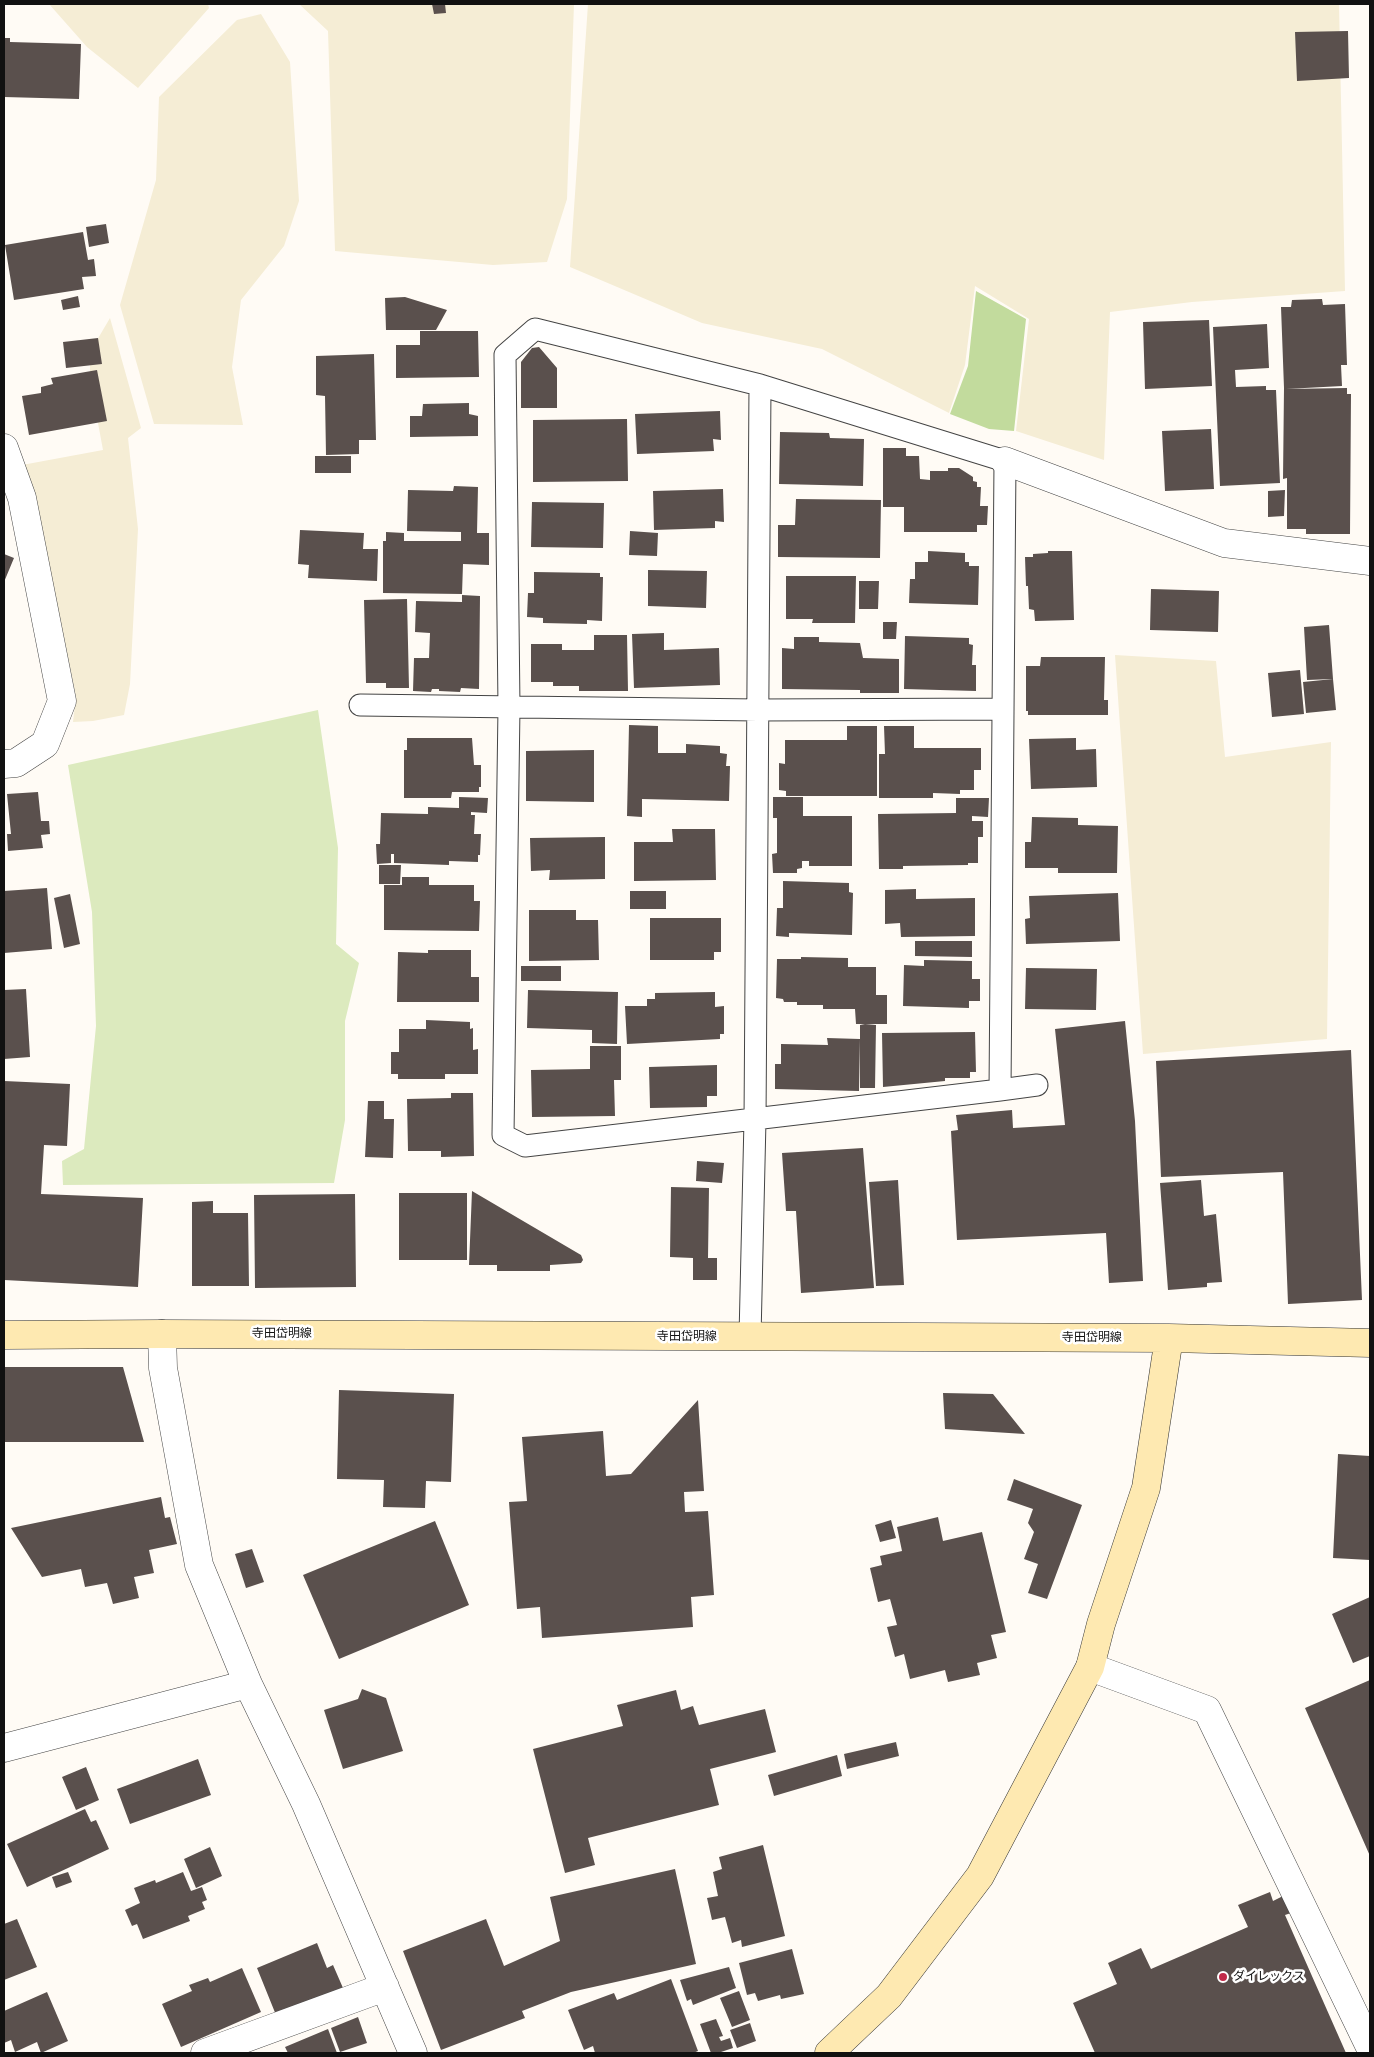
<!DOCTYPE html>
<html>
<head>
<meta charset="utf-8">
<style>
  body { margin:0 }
  #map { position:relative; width:1374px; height:2057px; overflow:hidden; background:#fffbf5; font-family:"Noto Serif",serif }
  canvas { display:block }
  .frame { position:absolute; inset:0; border:5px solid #111; pointer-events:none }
</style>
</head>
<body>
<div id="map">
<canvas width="1374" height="2057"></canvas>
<div class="frame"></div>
</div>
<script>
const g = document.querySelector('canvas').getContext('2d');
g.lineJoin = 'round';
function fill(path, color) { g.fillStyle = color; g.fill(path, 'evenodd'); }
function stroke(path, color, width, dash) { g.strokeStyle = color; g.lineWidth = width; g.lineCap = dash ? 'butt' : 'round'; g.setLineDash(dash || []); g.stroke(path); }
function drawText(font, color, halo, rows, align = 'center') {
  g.font = font + ' "Noto Serif","Noto Sans JP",serif'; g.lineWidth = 5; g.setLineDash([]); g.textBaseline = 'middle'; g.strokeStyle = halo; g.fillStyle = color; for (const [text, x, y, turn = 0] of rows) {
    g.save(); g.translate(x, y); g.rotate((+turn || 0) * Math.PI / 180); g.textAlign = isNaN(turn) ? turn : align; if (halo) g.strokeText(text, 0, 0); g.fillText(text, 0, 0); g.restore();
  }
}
const farmland = new Path2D(`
  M49,4h159l1,4 -71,80 -51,-41z
  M299,4h275l-7,195 -20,63 -54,3 -158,-14 -7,-220z
  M588,4h751l6,287 -153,11 -82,10 -6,148 -88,-29 13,-112 -54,-33 -10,79 -16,48 -127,-64 -120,-26 -132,-56z
  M261,14l29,48 9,139 -15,45 -43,54 -9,67 11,58 -89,-1 -34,-119 36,-125 3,-83 78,-77z
  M110,318l31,110 -13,10 10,91 -8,155 -6,31 -31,6 -20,1 3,-25 -41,-200 -13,-32 81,-15 -13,-70v-28z
  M1115,655l101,6 9,96 106,-15 -4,297 -184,15z`);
const green = new Path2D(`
  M318,710l20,138 -2,96 23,19 -14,58v99l-11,63 -271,2 -1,-24 22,-12 12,-123 -4,-114 -24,-147z`);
const forest = new Path2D(`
  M976,291l50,28 -12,112 -25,-2 -39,-15 18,-48z`);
const building = new Path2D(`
  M432,4h13l1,9 -12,1z
  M1348,31l1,47 -52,3 -2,-49z
  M4,38h6v4l71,2 -2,55 -75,-2z
  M106,224l3,19 -20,4 -3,-20z
  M83,232l5,28 6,-1 2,17 -14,1 2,12 -70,11 -9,-55z
  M78,296l2,11 -17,3 -2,-10z
  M405,297l42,13 -11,20h-50l-1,-32z
  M1322,299l1,6 22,-1 2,61h-6l1,21 -56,3 61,-1v6h4l-1,140h-44v-5h-19v-51l-4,1 1,-91 -3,-81h10l1,-7z
  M1209,320l3,66 -67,3 -2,-67z
  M1267,324l2,44 -34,2 1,17 30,-1v4h10l4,93 -60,3 -7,-159z
  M420,331h58l1,46 -83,1v-33h24z
  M98,338l4,26 -36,4 -3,-26z
  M539,347l18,21v40h-36v-46l11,-14z
  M374,354l2,86h-17v14l-33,1 -1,-59 -9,-1v-39z
  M97,370l10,51 -78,14 -7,-39 19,-3v-6l12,-3 -2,-6z
  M469,403v11l9,2v20l-68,1v-21h12l1,-12z
  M720,411l1,29 -8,-1 1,12 -77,3 -2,-40z
  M627,419l1,62 -95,1v-62z
  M1211,429l3,60 -49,2 -3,-60z
  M780,432l49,1 1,5 34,1 -1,47 -84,-2z
  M883,448h23v8h13l1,23 10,1v-9h18v-3h11l14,9v4l4,1v5h4l-1,19h8l-1,19h-10v7h-73v-25h-21z
  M315,456h36v17h-36z
  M454,486l24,1 -1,46h12v32l-26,-1 -1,30 -79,-1v-52h3v-9l18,1v8h57v-9l-54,-1 1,-41 45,1z
  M723,489l1,33 -9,-1v7l-61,2 -1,-39z
  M1285,490l-1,26 -16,1v-26z
  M796,499l85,1 -1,58 -102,-1v-32h17z
  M532,502l72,1 -1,45 -72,-1z
  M300,530l64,3 -1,16h15l-1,32 -69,-3 1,-13 -11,-1z
  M630,531l28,2 -1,23 -28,-1z
  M928,551l37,2v9h4v4h10l-1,39 -69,-2 1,-24h5v-17h13z
  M1048,551h24l2,69 -39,1 -1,-11 -5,-1 -1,-23h-2l-1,-29h8v-3l15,-1z
  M4,554l10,4 -10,24z
  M648,570l59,1 -1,37 -58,-2z
  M534,572l66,1v4h3l-1,44 -15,-1v4l-44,-1v-5l-16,-1 1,-24h6z
  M786,576h70l-1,47h-43l1,-4h-27z
  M859,581h20l-1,28h-19z
  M1151,589l68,2 -1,41 -68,-2z
  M462,595l18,1 -1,93 -18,-1 -1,4 -21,-1v-2h-7l-1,3 -18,-1 1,-33h15l1,-25 -15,-1 1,-31 46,1z
  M407,599l2,89h-23v-5h-20l-2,-83z
  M883,622h14l-1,17h-13z
  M1329,625l4,54 -26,1 -3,-53z
  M664,633v17l55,-2 1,37 -86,3 -2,-54z
  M594,635h33l1,56h-49v-5h-26v-4h-22v-38h31v6h32z
  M905,636l64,2v6l4,1 -1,20h4v26l-72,-2z
  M794,637h25v5l41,1 3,15 36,1v34h-39v-3l-78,-1v-41l12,1z
  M1041,657h64l-1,43h4v15h-80v-4h-2v-45h14z
  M1300,670l4,44 -32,3 -4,-44z
  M1333,679l3,31 -30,3 -3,-31z
  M629,725l29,1v27h28v-9l34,2v7l7,1 -1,12h4l-1,35 -87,-2v18l-15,-1z
  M847,726h30v70h-91v-5l-7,-1v-27l6,1v-24h62z
  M884,726h30v22h67v22h-7v20h-14v4l-27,-1v5h-54v-44h6z
  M407,738h65l2,27h7v22h-2v5h-27l-1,6h-47v-48h3z
  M1076,738v12l20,-1 1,38 -66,2 -2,-50z
  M594,750v52l-68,-1v-50z
  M38,792l3,29h8l1,13 -9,1 2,13 -35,3 -1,-17h4l-4,-40z
  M459,797l29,1 -1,15 -16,-1v3h4l-1,19h7l-1,21h-2v7l-29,-1v4l-55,-2v-9h-3v9l-14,1 -1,-20h4l1,-31 47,1v-7l31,1z
  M773,797h30v19h49v50h-43v-5h-7v7l-5,1v4h-24l-1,-19 5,-1v-35h-4z
  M956,798h33l-1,19 -16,-1v5h11v16h-5v26h-10v2l-65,1v3h-24l-1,-55 78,-1z
  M1032,817l46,1v7l40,1 -1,47h-59v-5h-33v-26h6z
  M672,829h43l1,51 -82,1v-39h39z
  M605,837v42l-56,1 1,-10 -19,1 -1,-33z
  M379,865h22l-1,19h-21z
  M402,877h27v8h45v16h6l-1,30 -95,-1v-45h18z
  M783,881l66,2v9l4,1 -1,42 -63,-2v4l-13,-1 1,-28h6z
  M47,888l5,61 -48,4v-62z
  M916,889v10l59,-1v38l-74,1 -1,-14 -15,1v-34z
  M630,891h36v18h-36z
  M1118,893l2,48 -94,3 -1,-25 5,-1 -1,-22z
  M70,894l10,50 -16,4 -10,-50z
  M529,910h47v10h22l1,40 -70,1z
  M650,918h71v34h-7v8h-64z
  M915,941h57v16l-57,-1z
  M428,950h43v27h8v25h-82l1,-50 30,1z
  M801,957l47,1v9h28v28h11v29h-31l-1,-15h-32v-4h-26v-3h-13l-1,-3 -7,-1 1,-39h24z
  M924,960l48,1v18h8v22h-11v7l-66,-2 1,-41 20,1z
  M521,966h40v15h-40z
  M1026,968l71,1 -1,41 -71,-1z
  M26,989l4,68 -26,2v-69z
  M528,990l90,2 -1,52 -25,-1v-13l-65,-2z
  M715,992v15l9,-1v28h-4v5l-93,5 -2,-38h22v-7h8v-6z
  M426,1020l44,2v7l3,-1v22l5,-1v25h-33v5h-47v-5h-7v-22h8v-23h27z
  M1125,1021l10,100 8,160 -34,2 -3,-50 -149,7 -6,-109 7,-1 -2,-15 56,-5 1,18 52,-3 -10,-96z
  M865,1024l11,1 -1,63h-15v-63z
  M975,1032l1,40h-6v6h-25v3l-62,6 -1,-54z
  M827,1038l33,1 -1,52 -84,-2v-25h6v-20l47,1z
  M590,1046h31v34h-7l1,36 -83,1 -1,-47 59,-1z
  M1351,1050l11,250 -74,4 -5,-132 -122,5 -5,-116z
  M717,1065v31h-10v11l-57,1 -1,-41z
  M4,1081l66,3 -3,62 -23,-1 -3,49 102,4 -5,89 -134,-7 1,-50h-1z
  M451,1093h22l1,63 -33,1v-6h-33l-1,-52 44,-1z
  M368,1101h16v18h10l-1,39 -28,-1z
  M863,1148l11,140 -73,5 -5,-82h-10l-4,-58z
  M697,1161l27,2 -2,20 -26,-2z
  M898,1180l6,105 -28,1 -7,-104z
  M1201,1180l3,36 12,-2 6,68 -15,1v4l-39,3 -8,-107z
  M671,1187l38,1 -1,70h9v22h-24v-22l-23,-1z
  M472,1191l109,64 2,5 -2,3 -31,2v6h-53v-6h-28z
  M399,1193h68v67h-68z
  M355,1194l1,93 -101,1 -1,-93z
  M213,1201v12h35l1,73h-57v-84z
  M4,1367h119l21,75h-140z
  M339,1390l115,4 -3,88 -25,-1 -1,27 -42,-1 1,-27 -47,-1z
  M943,1393l50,1 32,40 -80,-5z
  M698,1400l6,91 -20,1 1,20 23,-1 6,84 -23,2 2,30 -151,11 -2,-31 -23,2 -8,-107 18,-1 -5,-64 81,-6 3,45 25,-2z
  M1338,1454l32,2v104l-37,-2z
  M1014,1479l68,26 -35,94 -19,-6 10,-29 -14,-5 10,-27 -6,-9 5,-14 -26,-9z
  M161,1497l4,21 5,-1 7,27 -28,6 5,23 -20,4 5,21 -26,6 -6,-21 -22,4 -4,-18 -39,8 -31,-49z
  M938,1517l5,24 39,-9 24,100 -15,3 6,23 -20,5 3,12 -32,7 -3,-12 -35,9 -6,-25 -9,3 -8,-30 10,-2 -7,-26 -12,3 -8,-34 12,-3 -2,-9 22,-5 -5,-24z
  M891,1520l5,18 -16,4 -5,-17z
  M435,1521l34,84 -130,54 -36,-84z
  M252,1549l12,33 -18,6 -11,-34z
  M1370,1597v59l-17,7 -21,-49z
  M1370,1680v176l-65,-148z
  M362,1689l24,9 17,53 -60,18 -19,-59 34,-11z
  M676,1690l5,20 12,-4 6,19 66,-16 11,43 -66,17 9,36 -131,33 7,27 -30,8 -32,-124 90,-23 -6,-21z
  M896,1742l3,14 -52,13 -3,-15z
  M837,1755l5,21 -68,20 -6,-21z
  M198,1759l13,36 -81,29 -13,-35z
  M86,1767l13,33 -23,10 -14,-33z
  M85,1809l6,13 5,-2 13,29 -82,38 -20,-43z
  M763,1845l22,91 -43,11 -1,-7 -9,3 -7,-26 -13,3 -5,-22 11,-2 -5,-24 9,-3 -3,-12z
  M210,1847l12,29 -26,12 -12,-29z
  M675,1869l21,95 -125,28 -49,19 3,7 -84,32 -38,-99 83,-32 18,47 56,-25 -10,-44z
  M68,1872l4,10 -16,6 -4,-11z
  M183,1872l8,19 11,-4 5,13 -5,2 3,7 -17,7 2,5 -47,18 -6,-15 -5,2 -7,-16 15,-7 -6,-15 21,-8 1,3z
  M1270,1892l3,9 10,-5 8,17 -6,2 61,138h-251l-22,-50 44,-19 -9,-21 33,-15 10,21 97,-42 -10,-22z
  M17,1919l20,48 -33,13v-56z
  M317,1943l10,25 6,-3 10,23 -67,27 -19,-47z
  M792,1949l12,45 -23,5 -1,-4 -22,6 -3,-8 -8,2 -8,-32z
  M729,1967l7,21 -43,17 -2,-6 -4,2 -7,-21z
  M242,1968l19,44 -80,35 -19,-43 30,-13 -3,-6 19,-7 2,4z
  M671,1979l27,72 -5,2h-98l-2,-7 -9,4 -16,-40 46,-17 3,7z
  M739,1991l11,29 -18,7 -12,-29z
  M47,1992l21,49 -27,12 -4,-11 -22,10 -4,-12 -7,3v-32z
  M358,2017l9,26 -27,9 -9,-24z
  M716,2019l7,17 -4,1 2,4 9,-3 3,10 -15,5h-7l-11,-29z
  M750,2023l6,18 -19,7 -7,-18z
  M328,2029l9,24h-49l-3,-6z`);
const lane = new Path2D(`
  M360,705l398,5 245,-1
  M1000,1090l5,-629 -245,-76 -225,-56 -30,26 4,352 -6,428 22,11 475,-56 37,-5
  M750,1337l5,-217 5,-735`);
const street = new Path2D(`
  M4,448l18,50 40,203 -17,43 -29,19 -12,1
  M1005,461l219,82 146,18
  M162,1334l1,34 36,197 49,119 58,120 107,249
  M1090,1667l117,43 163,337
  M4,1748l244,-64
  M205,2053l180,-66`);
const secondary = new Path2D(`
  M4,1335l158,-1 1007,4 201,5
  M829,2053l60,-57 91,-120 110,-209 11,-43 45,-136 23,-150`);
const markers = [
  [1223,1977,5,"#c12948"]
];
const streetNames = [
  ["寺田岱明線",282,1334],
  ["寺田岱明線",687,1337],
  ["寺田岱明線",1092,1338]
];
const poiNames = [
  ["ダイレックス",1233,1977]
];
fill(farmland, '#f5edd5');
fill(green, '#dceabe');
fill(forest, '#c2db9d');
fill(building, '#5a504d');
stroke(lane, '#444', 23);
stroke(street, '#444', 29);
stroke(secondary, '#333', 29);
stroke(lane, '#fff', 21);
stroke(street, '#fff', 28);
stroke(secondary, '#fee9b1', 28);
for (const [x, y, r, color] of markers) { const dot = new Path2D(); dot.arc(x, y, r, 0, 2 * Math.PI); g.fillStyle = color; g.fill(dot); stroke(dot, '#fff', 2); }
drawText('12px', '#111', '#fff', streetNames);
drawText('12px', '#111', '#fff', poiNames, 'left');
</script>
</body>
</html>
